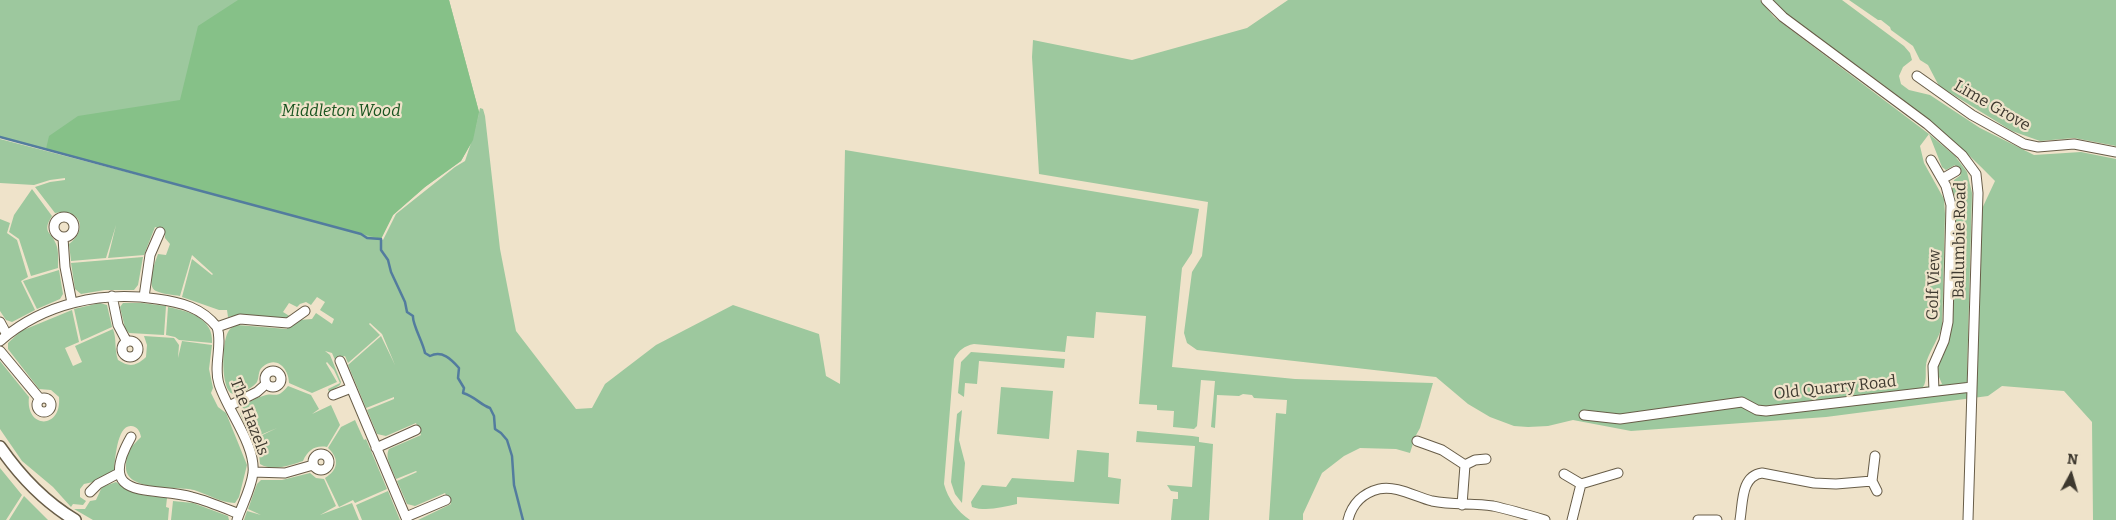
<!DOCTYPE html>
<html>
<head>
<meta charset="utf-8">
<style>
  body { margin:0 }
  #map { position:relative; width:2116px; height:520px; overflow:hidden; background:#efe3ca; font-family:Bitter,serif }
  canvas { display:block }
  .north { position:absolute; left:2046px; top:450px; width:50px; height:50px; -webkit-text-stroke:4px #efe3ca; paint-order:stroke; rotate:6deg; font-size:14px; font-weight:700; line-height:20px; text-align:center; color:#3e392f }
  .north::after { content:''; display:block; margin:auto; width:18px; height:22px; background:#3e392f; clip-path:polygon(50% 0,100% 100%,50% 72%,0 100%) }
</style>
</head>
<body>
<div id="map">
<canvas width="2116" height="520"></canvas>
<div class="north">N</div>
</div>
<script>
const g = document.querySelector('canvas').getContext('2d');
g.lineJoin = 'round';
function fill(path, color) { g.fillStyle = color; g.fill(path, 'evenodd'); }
function stroke(path, color, width, dash) { g.strokeStyle = color; g.lineWidth = width; g.lineCap = dash ? 'butt' : 'round'; g.setLineDash(dash || []); g.stroke(path); }
function drawText(font, color, halo, rows, align = 'center') {
  g.font = font + ' Bitter,serif'; g.lineWidth = 4.5; g.setLineDash([]); g.textBaseline = 'middle'; g.strokeStyle = halo; g.fillStyle = color; for (const [text, x, y, turn = 0] of rows) {
    g.save(); g.translate(x, y); g.rotate((+turn || 0) * Math.PI / 180); g.textAlign = isNaN(turn) ? turn : align; if (halo) g.strokeText(text, 0, 0); g.fillText(text, 0, 0); g.restore();
  }
}
const green = new Path2D(`
  M0,0h449l30,112 -5,23 6,-27 3,1 2,7 15,133 16,82 60,78 16,-1 13,-24 51,-39 77,-40 86,29 7,42 14,8 5,-234 354,59 -7,44 -10,15 -10,99 123,12 138,4 -13,45 -5,9 -5,16 -14,-4 -36,-1 -16,8 -22,17 -19,41v6h-34l7,-107 10,1 1,-14 -33,-2 -2,-3 -9,-1 -4,2 -22,-1 -2,33 -4,-1 4,-46 -14,-1 -4,46 -3,3 -21,-2 1,-16 -17,-1v-5l-18,-1 7,-88 -50,-4 -2,26 -27,-2 -2,16 -91,-8c-10,2 -15,6 -20,15l-10,125c4,15 13,27 26,36h-552l33,-16 -6,-11 -30,13 -8,-2 -10,-23 20,-9 -1,-1 -20,8c-3,-9 -12,-21 -7,-30l32,-14 -5,-12 -30,13 -9,-2 -10,-24 27,-11v-2l-28,11 -18,-43 33,-29 14,29 -13,-31 -12,-11 -1,1 11,11 -32,28 -3,-7 -10,4 -3,-7 -7,-2 5,4 11,27 -1,3 -11,7 -1,-3 12,-6 -6,-13 -7,-8 -1,1 11,19 -25,11 -23,-10c0,-12 -10,-27 -24,-18 -8,5 -5,10 -8,17 -3,5 -18,14 -24,12 -13,-3 -11,-53 -5,-62 2,-4 5,-5 9,-7l50,4v-3l12,-6 13,-1 4,-6 16,11 2,-5 -14,-9 5,-8 -8,-5 -6,8 -5,-3 -6,2 -3,3 -8,-4 -6,9 8,5c-21,4 -42,-4 -63,0l-1,-7h-8l-37,-13 10,-38 20,16 1,-1 -21,-19 -12,41c-7,-1 -17,-2 -24,-5 -10,-4 -1,-29 2,-37l8,1 4,-11 -5,-6v-7l-10,-4 -11,28 -36,3 8,-33 -10,33 -35,3 -2,-17c20,-15 11,-36 -14,-31l-20,-26 15,-5 15,-2v-2l-15,2 -16,5 -34,-2v-44l338,88 -338,-90zM471,143l-6,18 -10,6 -59,47 -13,26 -2,-1 12,-24 32,-28 36,-26z
  M1288,0h472l14,17 155,117 26,22 12,16 5,21 -5,182h9l4,-162 15,-32c-62,-65 -138,-115 -210,-167l-13,-14h70l62,46 6,7 2,7 -9,7 -4,9 2,8 8,6 21,5 50,33 54,27 47,-3 35,7v361h-23l-1,-98 -28,-31 -62,-5 -14,10 -162,21 -195,14 -58,-11 -25,6 -20,1 -14,-1 -24,-9 -22,-13 -32,-27 -239,-27 -10,-7 -3,-10 8,-61 10,-16 6,-54 -169,-28 -7,-117 1,-17 99,20 115,-32zM1929,134l13,33 4,3 9,-5 6,10 -7,5 -1,6 -2,1 4,11 1,13 -4,114c-4,18 -15,34 -16,52h3l3,7 -19,3c5,-7 1,-18 4,-27 4,-11 11,-21 15,-33l3,-113 -1,-15 -20,-36 -4,-17z
  M1849,0h267v146l-42,-8 -34,3 -28,-10 -73,-45 -11,-21 -8,-5 -7,-14 -22,-16 -1,-3 -9,-7h-3z
  M32,189l20,27c-11,17 0,16 4,28 3,7 2,17 2,24l-27,8 -12,-37 -10,-7 5,-17z
  M0,219l10,4 -3,10 10,7 11,37 -7,4 14,29 -23,12 -6,-2 -6,-9z
  M143,257l-5,28 -4,5h-29l-24,4 -6,-5 -4,-26z
  M59,270l4,24 -3,5 -23,10 -14,-28z
  M100,303l7,2 5,22 -31,14 -7,-32z
  M123,303h19l24,3 -2,29 -35,-2 -4,-5 -5,-21z
  M168,307c20,4 46,11 44,36l-33,-3 -4,-3 -9,-2z
  M72,310l7,32 -14,6 8,18 9,-4 -7,-16 38,-17c4,11 1,19 5,31 11,7 17,7 28,-3l1,-12 -3,-9 30,2 5,7 -1,13 4,-17 30,4 -3,24 4,19 -2,5 7,14 8,6 21,52 -8,32 -4,6c-14,0 -28,-9 -41,-13 -17,-4 -70,2 -68,-24 1,-16 4,-18 15,-29 -1,-6 -4,-11 -10,-11 -14,-1 -16,34 -17,45l-21,11 -9,2 -4,5v8l6,4 -3,4 -10,-1 -2,3 -18,-20 -31,-26 -22,-32v-68l29,36c-4,32 33,33 30,0l-8,-7 -12,-1 -31,-40v-6l13,-12z
  M971,352l94,7 -1,9 -85,-7 -2,23 -12,-1 -1,14 -6,-4 3,-31z
  M288,386l23,9 8,14 -7,5 19,-9 9,20 -13,22c-12,-2 -19,3 -24,14 -12,4 -30,11 -43,3l-1,-10 -7,-14 25,-12 -26,11 -11,-26 1,-4c6,-6 14,-11 22,-13 12,-5 13,5 25,-10z
  M1001,387l52,4 -4,48 -52,-5z
  M962,410l-3,30 6,23 -3,40 -7,-9 -4,-12 6,-68z
  M355,420l9,20 2,-1 21,50 -32,14 -2,-3 -14,7 -14,-29c13,-8 15,-19 3,-30l13,-21z
  M1137,431l55,5 7,1v5l14,2 -4,76h-38l2,-21h5v-7l-7,-1 -4,-6 25,2 3,-41 -59,-4z
  M1077,450l32,3 -1,24 13,2 -2,25 -102,-7v7c-15,3 -30,8 -45,3l-1,-5 11,-17 24,2 6,-9 62,4z
  M0,468l22,27 -16,25h-6z
  M310,473l6,5 8,1 12,27 -16,9 32,-12 7,17h-115l3,-9 14,4 -13,-6 9,-25 4,-4h21z
  M116,482l13,9 13,4 25,3 -1,9 3,1 -1,12h-75l-19,-11h11l5,-8 6,-1 6,-13z
  M388,491l12,29h-38l-6,-15z
  M24,496l24,24h-39z
  M173,501l20,2 35,13 1,4h-58z`);
const forest = new Path2D(`
  M238,0h211l30,112 -6,28 -12,21 -36,26 -32,28 -12,24 -335,-90 3,-13 29,-20 102,-16 18,-74z`);
const stream = new Path2D(`
  M0,137l361,97 6,4 14,1v11l7,10 3,12 14,30 2,10 6,4c-1,8 10,26 12,37l5,3c12,-6 21,3 29,12l-1,10 6,10 -1,5c13,4 16,11 27,15l4,8 1,13 6,4 6,7 5,16 2,29 9,35`);
const minor = new Path2D(`
  M1766,0l17,17 144,107 35,31 14,19 2,19 -10,327
  M1917,76l55,39 52,29 14,3 36,-3 42,8
  M1931,160l15,26 5,19 -3,117 -4,19 -11,25 1,25
  M1942,179l14,-8
  M54 227a10 10 0 1 1 20 0a10 10 0 1 1-20 0Z
  M63,238l2,29 7,36
  M112,296l6,29 9,17
  M144,297l6,-42 10,-23
  M0,322l7,13
  M122 349a8 8 0 1 1 16 0a8 8 0 1 1-16 0Z
  M0,341c44,-38 101,-50 157,-42 24,3 45,9 60,28
  M0,351l40,48
  M340,361l67,159
  M265 379a8 8 0 1 1 16 0a8 8 0 1 1-16 0Z
  M333,395l18,-7
  M37 405a7 7 0 1 1 14 0a7 7 0 1 1-14 0Z
  M229,406l28,-14 9,-8
  M1584,415l36,4 122,-17 15,8 9,1 206,-24
  M131,437c-37,65 22,49 61,60 16,4 32,11 47,17
  M1417,441l25,9 23,15 -3,40
  M376,448l40,-18
  M313 462a8 8 0 1 1 16 0a8 8 0 1 1-16 0Z
  M1875,456l-3,25 5,10
  M1465,465l10,-5 11,-1
  M253,472l32,1 28,-8
  M1564,474l17,10 37,-11
  M90,492l8,-8 21,-11
  M406,517l40,-17
  M237,520c5,-15 14,-31 16,-47 3,-28 -26,-63 -34,-89 -6,-19 4,-39 -2,-57l23,-8 48,4 17,-12
  M1348,520c4,-16 15,-27 31,-31 17,-4 37,8 53,12 20,4 41,2 61,5 18,4 35,9 52,14
  M1572,520l9,-36
  M1698,520h19
  M1740,520c3,-18 1,-44 22,-47l52,10 22,1 36,-3`);
const tertiary = new Path2D(`
  M0,447c20,29 45,55 75,73`);
const streetNames = [
  ["Lime Grove",1992,106,30],
  ["Ballumbie Road",1960,240,-89],
  ["Golf View",1934,285,-88],
  ["Old Quarry Road",1835,388,-6],
  ["The Hazels",249,417,69]
];
const parkNames = [
  ["Middleton Wood",341,112]
];
fill(green, '#9dc89e');
fill(forest, '#86c188');
stroke(stream, '#537c9e', 2.5);
stroke(minor, '#685d48', 11);
stroke(tertiary, '#685d48', 14);
stroke(minor, '#fff', 9);
stroke(tertiary, '#fff', 11);
drawText('16px', '#3e392f', '#efe3ca', streetNames);
drawText('italic 16px', '#18541f', '#efe3ca', parkNames);
</script>
</body>
</html>
